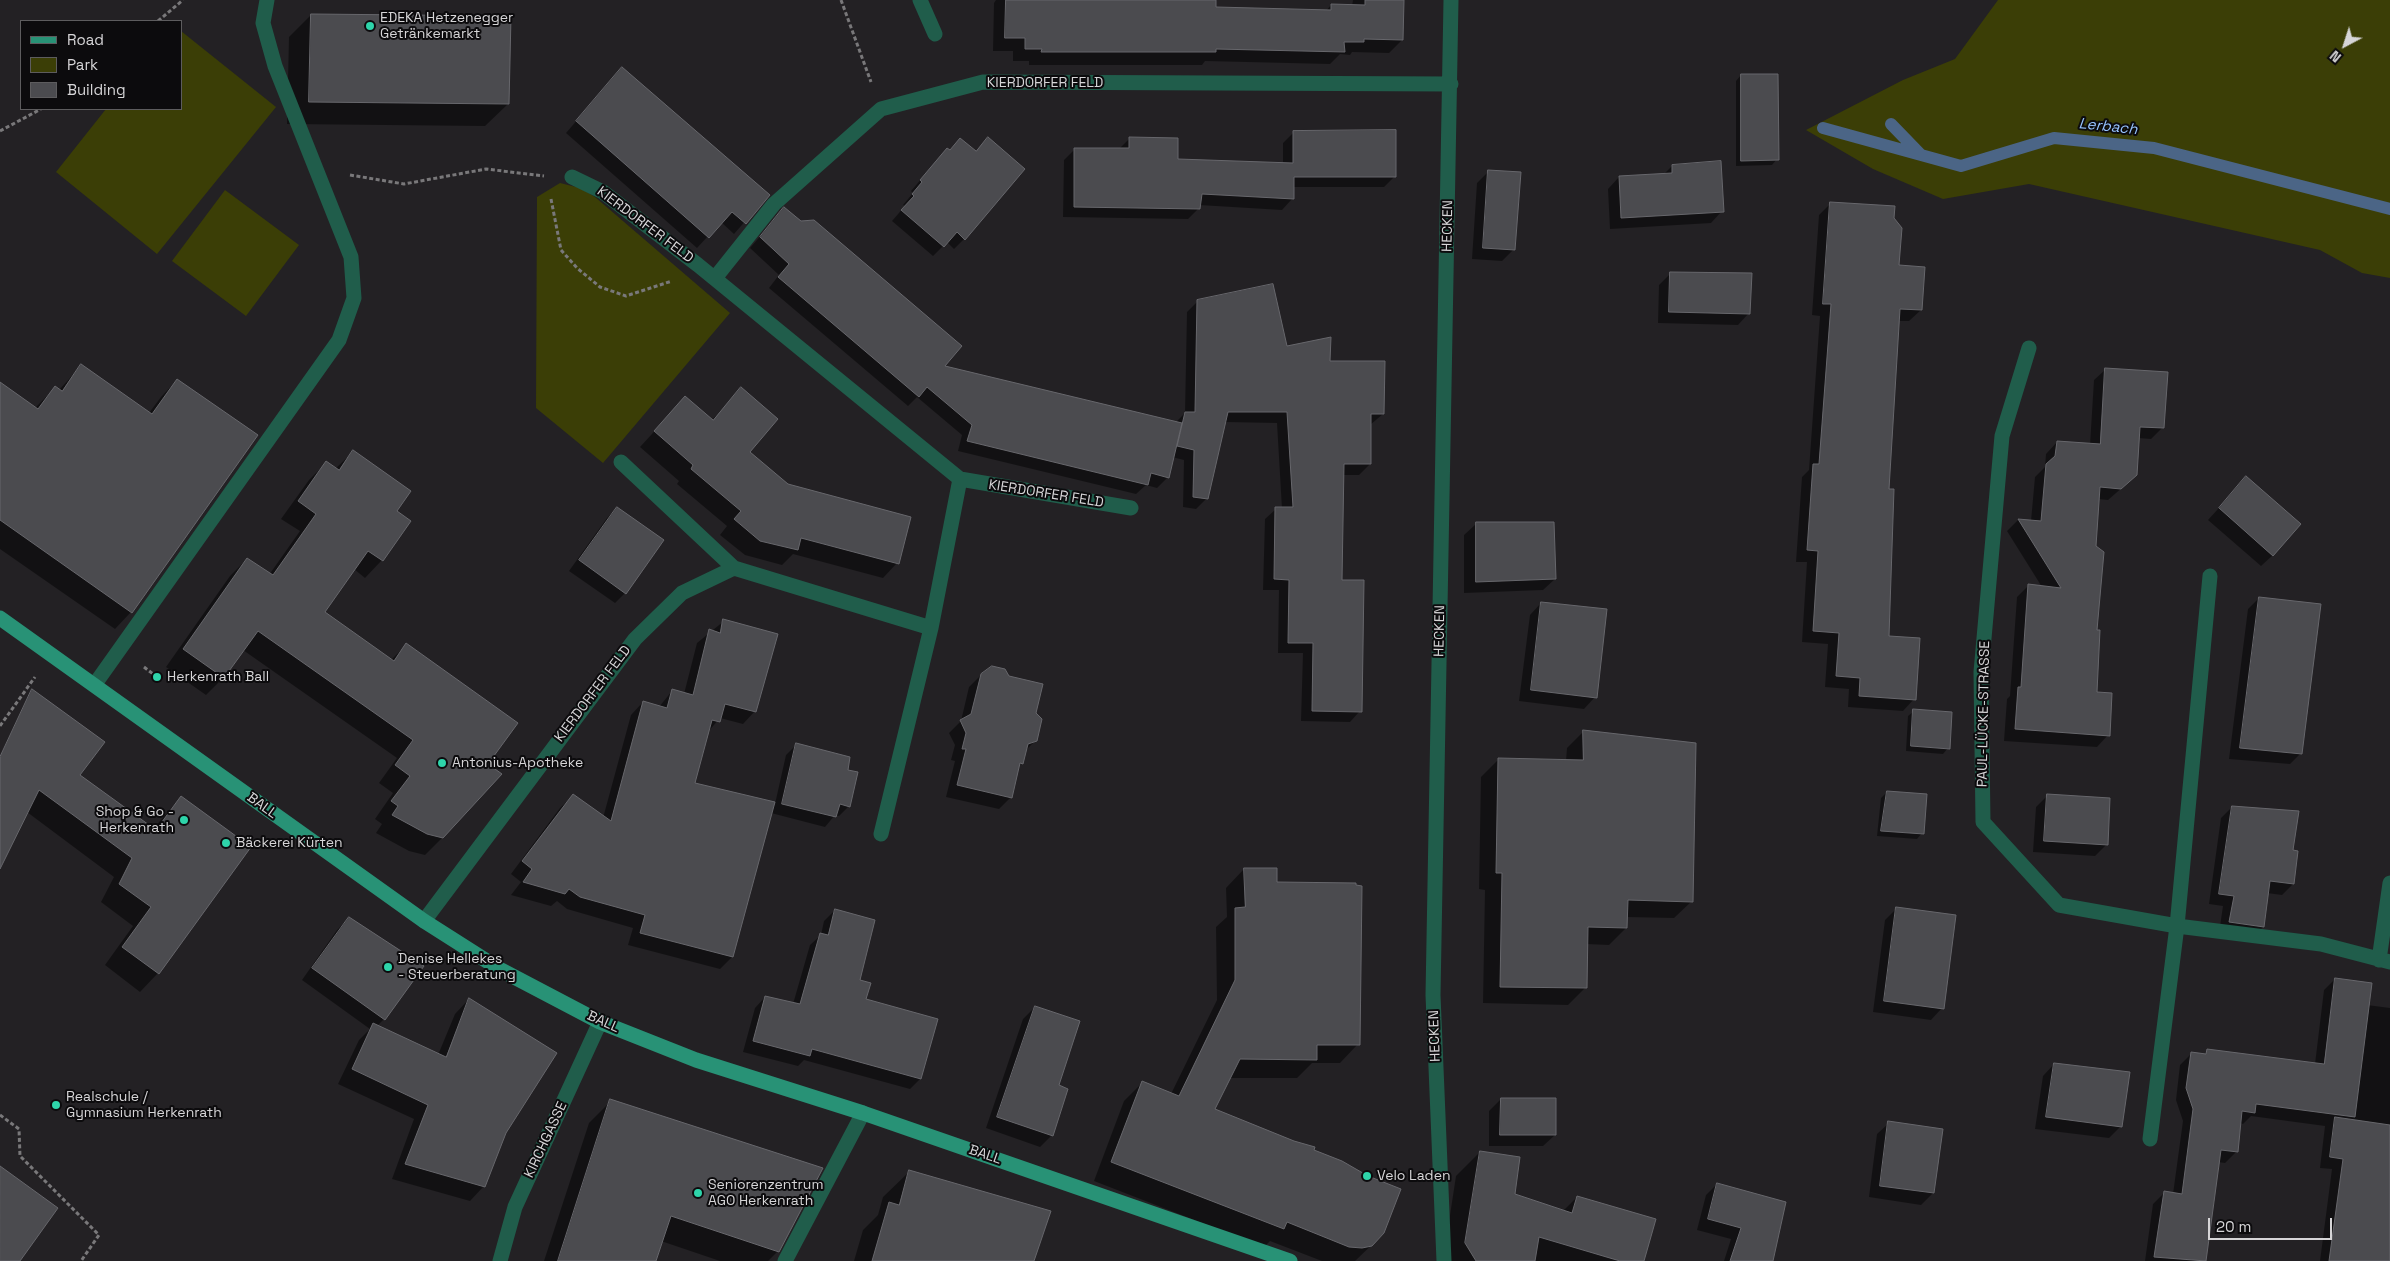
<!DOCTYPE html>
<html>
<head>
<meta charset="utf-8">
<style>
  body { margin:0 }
  #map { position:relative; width:2390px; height:1261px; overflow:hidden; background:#232124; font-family:"Space Grotesk",sans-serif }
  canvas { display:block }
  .legend { position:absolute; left:20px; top:20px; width:162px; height:90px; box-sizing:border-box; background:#0c0b0d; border:1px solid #5d5c5e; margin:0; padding:6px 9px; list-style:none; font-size:15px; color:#d6d5d7 }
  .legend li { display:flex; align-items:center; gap:10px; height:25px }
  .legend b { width:25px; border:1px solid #5d5c5e }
  .north { position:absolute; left:2320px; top:20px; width:50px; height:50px; -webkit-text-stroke:4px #0c0b0d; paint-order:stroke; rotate:220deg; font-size:14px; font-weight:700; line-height:20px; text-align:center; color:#d6d5d7 }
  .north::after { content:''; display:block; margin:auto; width:18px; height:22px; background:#d6d5d7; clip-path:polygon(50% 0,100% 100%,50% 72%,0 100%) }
  .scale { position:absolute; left:2208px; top:1218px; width:124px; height:22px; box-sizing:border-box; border:2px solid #d6d5d7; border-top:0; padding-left:6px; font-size:15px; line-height:18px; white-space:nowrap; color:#d6d5d7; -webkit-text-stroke:4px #0c0b0d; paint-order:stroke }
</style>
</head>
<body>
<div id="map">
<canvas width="2390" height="1261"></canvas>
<ul class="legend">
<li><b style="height:6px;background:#289276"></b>Road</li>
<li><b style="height:14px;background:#3b3e06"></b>Park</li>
<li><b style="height:14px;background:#4b4b4f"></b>Building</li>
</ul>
<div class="north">N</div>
<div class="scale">20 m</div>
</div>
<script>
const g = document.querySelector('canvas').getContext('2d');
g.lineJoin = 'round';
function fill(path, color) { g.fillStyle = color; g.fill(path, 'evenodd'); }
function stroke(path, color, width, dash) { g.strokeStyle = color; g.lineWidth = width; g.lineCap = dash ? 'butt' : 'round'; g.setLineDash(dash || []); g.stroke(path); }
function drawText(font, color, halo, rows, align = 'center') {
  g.font = font + ' "Space Grotesk",sans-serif'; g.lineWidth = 4; g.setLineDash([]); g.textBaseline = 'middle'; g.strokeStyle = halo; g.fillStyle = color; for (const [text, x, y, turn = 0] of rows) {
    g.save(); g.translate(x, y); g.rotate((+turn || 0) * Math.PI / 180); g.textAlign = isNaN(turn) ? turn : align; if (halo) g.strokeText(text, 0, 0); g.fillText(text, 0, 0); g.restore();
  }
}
const green = new Path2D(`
  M1998,0h392v278l-28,-5 -42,-23 -291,-66 -86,15 -70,-30 -67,-39 97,-50 52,-21z
  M181,31l95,76 -119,147 -101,-82 50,-63h75z
  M560,183l20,5 15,9 135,116 -127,150 -67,-55 1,-211z
  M225,190l74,55 -53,71 -74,-55z`);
const shadow = new Path2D(`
  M996,0h219v8l111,3 5,-6 21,1 1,-6h50l-1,40 -13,13 -37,-1 -2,3 -10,-1 -10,10 -125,-3 -3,4h-173v-4h-16v-10h-20l1,-48z
  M311,15l197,89 -23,22 -198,-2 2,-87z
  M622,68l146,127 -34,39 -13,-12 -24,26 -131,-115z
  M1741,75l36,84 -5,6 -36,1v-85z
  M1294,132l101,44 -11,11h-91l-1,12 -10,11 -83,-5v3l-11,11 -125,-2 1,-57 11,-11 43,1 12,-12 47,22 106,4v-21z
  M988,138l-24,101 -10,10 -7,-7 -14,14 -41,-35 13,-15 -2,-1 10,-12 -2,-2 36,-42 2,2 11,-12 15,13z
  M1672,166l50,45 -11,12 -101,6 -2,-40 11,-12 44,-2z
  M1489,171l25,78 -12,12 -30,-2 5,-76z
  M1831,203l61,15 6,49 23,43 -12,11h-11l-11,169v147l27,62 -11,12 -55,-4 1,-18 -24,-2 3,-43 -26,-2 5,-80h-11l6,-85 7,-7 11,-154 -8,-1 7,-100z
  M784,209l159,158 232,56 10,-10 2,-101 11,-11 88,47 43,14 54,52 -13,11v39l-11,11h-17l-1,107 19,129 -10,11 -49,-1 2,-68h-25l1,-63h-16l2,-71 11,-10h6l-5,-86 -52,-1 -18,76 -11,11 -13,-2 1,-47 -12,-3 -4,20 -11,11 -11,-3 -10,9 -178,-43 4,-16 -45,-38 -9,9 -139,-118 10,-13 -29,-27z
  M1671,273l78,40 -11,12 -80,-2 1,-38z
  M81,366l68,47 12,-16 16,-17 -46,232 -16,17 -115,-80v-165l35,24 20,-20 4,2z
  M2106,369l56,59 -11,11 -13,-1 -14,48 -16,14 -10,-1 -3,47 1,147 12,42 -11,12 -93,-6 3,-42 3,-3 7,-99 11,-11 14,1 -35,-56 11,-11 13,1 4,-44 10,-10 1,-13 11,-12 33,3 4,-65z
  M741,389l7,63 39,34 110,77 -14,15 -90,-24 -11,11 -37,-10 -25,-20 7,-9 -50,-42 2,-3 -39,-34 45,-49 27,22z
  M353,452l43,60 -14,48 -17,18 -11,-9 -31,44 68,47 15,-15 80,119 -44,74 -17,17 -16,-4 -33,-18 6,-9 -7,-5 18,-26 -14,-10 18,-25 -154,-108 -20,28 -17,17 -40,-28 64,-91 17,-17 22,16 31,-44 -19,-12 28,-39 17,-17 9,6z
  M2246,478l27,77 -12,11 -53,-46z
  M617,508l8,85 -10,10 -46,-32 38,-53z
  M1476,524l79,55 -12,11 -79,3v-58z
  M2259,598l42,155 -11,11 -61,-5 19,-150z
  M1541,603l54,94 -11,12 -65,-8 11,-86z
  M724,621l31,90 -12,13 -23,-6 -13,15 -13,51 81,20 11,-49 10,-10 50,26 3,35 -10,10 -4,-1 -10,12 -54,-14 -39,144 -12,12 -92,-24 5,-17 -66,-19 -10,-8 -6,5 -40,-11 10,-13 -10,-8 49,-66 13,-12 30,22 28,-103 12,-13 16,5 13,-16 12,3 13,-51z
  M981,675l53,38 2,27 -11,11 -3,12 -4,4 -7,30 -12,12 -53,-12 9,-36 -4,-1 4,-15 -6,-12 12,-12 8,-34z
  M1914,711l34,37 -5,6 -37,-3 2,-35z
  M1584,731l108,170 -18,17 -48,-1v11l-17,17 -23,-1 -1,44 -17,17 -85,-2 2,-113 -6,-1 2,-112 17,-17 68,1 1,-13z
  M0,776h78l75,53 28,-32 -23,176 -18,19 -35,-27 28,-39 -32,-24 13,-25 -87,-65 -27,32z
  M1887,792l35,41 -5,6 -40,-3 4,-38z
  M2048,795l59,49 -12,12 -62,-4 3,-45z
  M2232,807l60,44 1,33 -11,11 -15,-2 -4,34 -11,11 -33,-5 4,-27 -14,-2 12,-86z
  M1244,869l31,14 83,161 -18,19h-28l-15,15h-68l-16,31 100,41 87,40 -20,47 -25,24h-33l-52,-20 -6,6 -170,-66 30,-80 18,-18 29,11 46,-94 -1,-73 11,-10 -1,-29z
  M1897,908l45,100 -11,12 -58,-8 12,-92z
  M835,910l30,90 55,79 -10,10 -106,-29 -6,6 -55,-14 12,-44 10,-11 28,7 17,-59 11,-10 3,-14z
  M349,918l35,101 -7,7 61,29 17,-41 14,-15 36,134 -21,53 -14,15 -78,-22 22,-60 -76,-35 21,-44 11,-11 -68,-49 35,-50z
  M2335,979l32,26 23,3v253h-70l12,-92 -12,-1 5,-42 -74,-10 -8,8 -3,-1 -4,29 -11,11 -7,-1 -14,99h-59l8,-57 11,-11 9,1 10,-73 -7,-21 4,-35 12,-12 11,2 5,-4 107,13 9,-74z
  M1035,1007l22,79 -5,49 -12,12 -54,-19 37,-109z
  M2054,1064l67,62 -12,12 -74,-9 8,-53z
  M1501,1099l54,36 -12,11h-54v-35z
  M611,1101l167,150 -10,10h-48l-59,-20 -6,20h-111l45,-138z
  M1889,1123l53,7 -9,63 -12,12 -52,-8 8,-63z
  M1480,1152l33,43 50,16 14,-14 66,64h-200l13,-85z
  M910,1171l123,90h-179l9,-31 15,-15 5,-18z
  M1717,1184l55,77h-48l7,-22 -34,-9 9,-35z`);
const stream = new Path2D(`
  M1891,124l30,31
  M1823,128l138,38 93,-28 100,10 236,61`);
const building = new Path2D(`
  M1006,0h210v7l115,3v-6l34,1v-5h39l-1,40 -39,-1v3h-20l1,10 -129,-3v3h-175l1,-3h-17v-11h-20z
  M311,14l200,2 -2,88 -200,-2z
  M622,67l148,128 -24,29 -14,-12 -23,26 -133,-117z
  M1741,74h37l1,86 -38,1z
  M1396,130v47h-102v22l-92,-5 -2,15 -126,-2v-59h55v-11l49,1v21l115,4v-32z
  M988,137l37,32 -60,71 -8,-8 -13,15 -43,-37 13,-14 -2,-2 10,-12 -2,-2 27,-32 3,2 10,-12 16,13z
  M1721,161l3,51 -103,6 -2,-42 53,-3v-8z
  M1488,170l33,2 -6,78 -32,-2z
  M1830,202l65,4 -1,12 8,10 -3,37 26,2 -3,43 -22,-1 -11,180h5l-5,147 31,2 -4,62 -57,-4 1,-18 -24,-2 3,-43 -26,-2 5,-80 -11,-1 6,-86h6l12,-160h-8z
  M784,207l17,14 13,-1 148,126 -17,20 237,57 -13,55 -18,-5 -3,12 -181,-44 5,-16 -45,-38 -8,10 -141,-120 11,-13 -29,-27z
  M1670,272l82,1 -2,41 -81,-2z
  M1273,284l14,62 44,-9 -1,24h55l-1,53h-13v50h-27l-2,116h22l-2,132 -50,-1 1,-68h-25l1,-63 -15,-1 1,-72h18l-6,-95h-59l-20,87 -15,-2 1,-47 -17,-4 8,-34h10l2,-112z
  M81,364l71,50 25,-35 81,56 -126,178 -132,-93v-138l38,27 17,-23 7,5z
  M2105,368l63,4 -4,56 -24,-1 -3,48 -16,14 -21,-2 -4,59 8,6 -7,78h3l-3,62 15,1 -2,43 -95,-7 3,-42h3l7,-103 33,4 -43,-69 23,2 5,-57 9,-8 2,-15 43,3z
  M741,387l37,32 -28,33 38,32 123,33 -12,47 -98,-26 -3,12 -38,-9 -26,-22 7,-8 -50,-42 2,-4 -39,-34 31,-35 28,24z
  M353,450l58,41 -14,20 14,10 -28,40 -15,-10 -43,61 69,49 12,-18 112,80 -30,41 14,10 -59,64 -16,-4 -35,-19 6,-9 -7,-5 19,-25 -15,-11 18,-25 -155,-109 -34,47 -41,-29 64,-91 26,17 43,-61 -18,-13 28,-40 13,9z
  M2246,476l55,48 -28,32 -54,-48z
  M617,507l47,33 -38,54 -47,-34z
  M1476,522h78l2,57 -80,3z
  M2259,597l62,7 -19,150 -62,-6z
  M1541,602l66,7 -10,89 -66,-8z
  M723,619l55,15 -22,78 -31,-8 -5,18 -8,-2 -17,63 80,19 -42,155 -93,-24 5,-18 -65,-18 -11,-8 -4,5 -42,-12 9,-13 -10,-8 51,-67 38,27 32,-120 24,7 5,-19 21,6 16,-66 11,4z
  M992,666l13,3 4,7 34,8 -7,29 6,6 -5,22 -9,3 -5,20 -3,-1 -8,35 -55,-13 9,-36h-4l4,-16 -6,-13 11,-6 10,-40z
  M32,689l73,53 -25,33 76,55 25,-34 70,51 -92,127 -37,-27 29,-40 -32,-23 13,-26 -93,-68 -39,79v-112z
  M1913,709l39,3 -2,37 -39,-3z
  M1583,730l113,13 -3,159 -65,-2 -1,28 -39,-1 -1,61 -87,-1 2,-114h-6l2,-115 85,2z
  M796,743l54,14 -2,13 10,2 -8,35 -10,-3 -4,13 -54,-13z
  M1887,791l40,3 -3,40 -43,-3z
  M2047,794l63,4 -2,47 -64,-4z
  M2232,806l67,5 -6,39 5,1 -4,33 -24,-3 -6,46 -35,-5 5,-26 -15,-2z
  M1244,868h33v14l79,1v2l6,1 -2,159h-43v15l-77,-1 -25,50 79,32 21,6 -1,3 28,11 26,15 33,13 -17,44 -12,13 -10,2 -13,-1 -62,-25 -3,7 -173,-67 31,-81 37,15 56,-116v-72l10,-1z
  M1896,907l60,8 -12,94 -60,-8z
  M835,909l40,11 -15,60 11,3 -5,16 72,20 -17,60 -109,-30 -2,7 -57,-15 12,-45 35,8 20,-71 8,2z
  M349,917l75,49 -39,54 -73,-52z
  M2335,978l37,5 -17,134 -99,-13 -1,9 -13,-2 -4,41 -17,-2 -15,111 -52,-4 10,-66 18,3 11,-85 -7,-21 5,-36 15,2 1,-5 117,15z
  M469,998l88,55 -51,80 -21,54 -80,-23 23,-59 -76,-36 21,-46 73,34z
  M1035,1006l45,15 -21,64 9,4 -15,47 -56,-19z
  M2054,1063l76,9 -8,55 -76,-10z
  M1501,1098h55v37h-56z
  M610,1099l213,69 -44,84 -108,-36 -15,45h-98z
  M2335,1117l55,8v136h-61l14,-102 -13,-2z
  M1888,1121l55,8 -9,64 -54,-7z
  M1480,1151l40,6 -5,37 57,19 5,-17 79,23 -12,42h-24l-81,-24 -4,24h-59l-11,-18z
  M0,1166l58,42 -38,53h-20z
  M909,1170l142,41 -17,50h-162l17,-59 10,3z
  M1717,1183l69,19 -13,59h-43l11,-33 -33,-9z`);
const path = new Path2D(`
  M841,0l30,82
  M158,21l25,-21
  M0,131l41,-22
  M350,175l54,9 82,-15 58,7
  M551,199l10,51 16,18 23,19 26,9 46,-15
  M144,667l13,10
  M0,726l35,-49
  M0,1115l19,14 1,27 79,79 -18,26`);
const minor = new Path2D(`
  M920,0l15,34
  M715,278l59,-74 107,-95 102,-27 468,2
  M2029,348l-27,88 -21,236 2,150 76,83 118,21 144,18 69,18
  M621,462l113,106
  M960,479l171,29
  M95,684l244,-344 15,-42 -3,-41 -76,-191 -12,-43 4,-23
  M881,834l50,-206
  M424,921l211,-282 47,-46 52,-25 197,60 29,-149 -262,-214 -95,-73 -31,-15
  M2379,960l11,-77
  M2150,1139l27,-213 33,-350
  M500,1261l15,-54 85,-185
  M785,1261l78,-148
  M1444,1261l-11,-266 18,-995`);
const major = new Path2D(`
  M0,618l424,303 77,49 99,52 96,38 167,53 427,148`);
const markers = [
  [370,26,5,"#2ed4aa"],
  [157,677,5,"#2ed4aa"],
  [442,763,5,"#2ed4aa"],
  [184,820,5,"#2ed4aa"],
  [226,843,5,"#2ed4aa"],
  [388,967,5,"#2ed4aa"],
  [56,1105,5,"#2ed4aa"],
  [1367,1176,5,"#2ed4aa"],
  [698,1193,5,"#2ed4aa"]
];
const poiNames = [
  ["EDEKA Hetzenegger",380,18],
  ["Getränkemarkt",380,34],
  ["Herkenrath Ball",167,677],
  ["Antonius-Apotheke",452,763],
  ["Shop & Go -",174,812,"right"],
  ["Herkenrath",174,828,"right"],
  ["Bäckerei Kürten",236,843],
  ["Denise Hellekes",398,959],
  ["- Steuerberatung",398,975],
  ["Realschule /",66,1097],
  ["Gymnasium Herkenrath",66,1113],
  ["Velo Laden",1377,1176],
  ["Seniorenzentrum",708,1185],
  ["AGO Herkenrath",708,1201]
];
const streetNames = [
  ["KIERDORFER FELD",1045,83],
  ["KIERDORFER FELD",645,225,37],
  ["HECKEN",1448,226,-89],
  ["KIERDORFER FELD",1046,494,9],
  ["HECKEN",1440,631,-89],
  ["KIERDORFER FELD",593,694,-53],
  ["PAUL-LÜCKE-STRASSE",1984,714,-89],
  ["BALL",262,806,36],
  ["BALL",603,1022,24],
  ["HECKEN",1435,1036,-92],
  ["KIRCHGASSE",546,1140,-65],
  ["BALL",985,1155,19]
];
const waterNames = [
  ["Lerbach",2108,127,6]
];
fill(green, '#3b3e06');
fill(shadow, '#0007');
stroke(stream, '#4b6586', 12);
fill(building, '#4b4b4f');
stroke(building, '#67676c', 1);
stroke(path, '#79787a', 3, [4, 2.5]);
stroke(minor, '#205d4b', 15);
stroke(major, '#289276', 15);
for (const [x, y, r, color] of markers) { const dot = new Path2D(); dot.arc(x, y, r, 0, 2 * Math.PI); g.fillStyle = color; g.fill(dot); stroke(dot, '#0c0b0d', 2); }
drawText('14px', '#d6d5d7', '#0c0b0d', poiNames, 'left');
drawText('14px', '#d6d5d7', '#0c0b0d', streetNames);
drawText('italic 15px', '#96c3ff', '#0c0b0d', waterNames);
</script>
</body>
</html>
